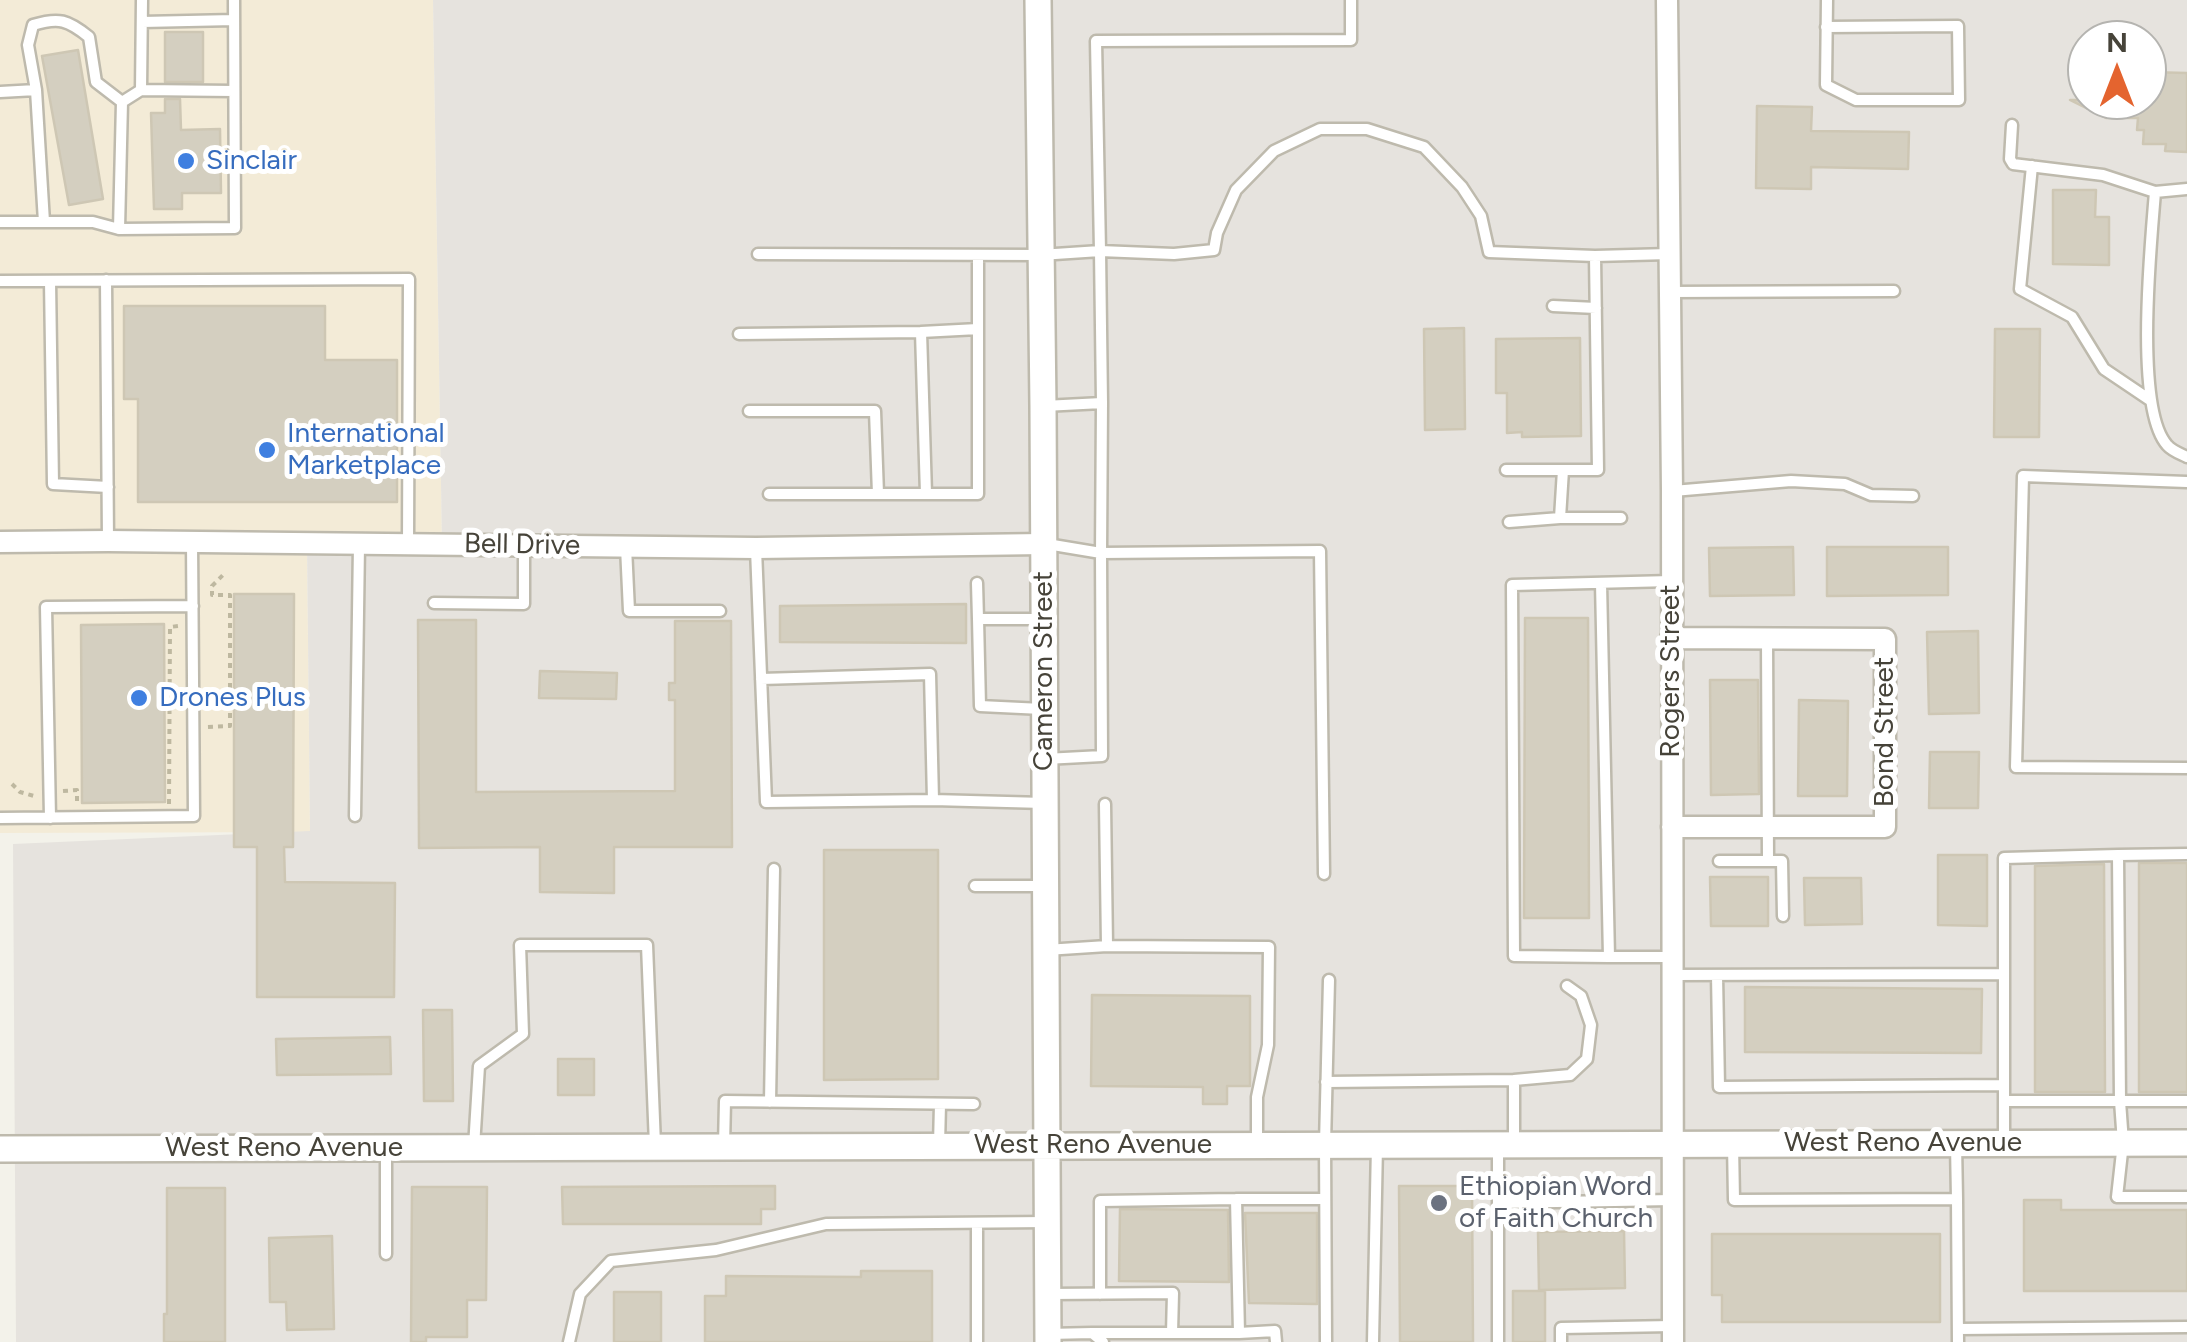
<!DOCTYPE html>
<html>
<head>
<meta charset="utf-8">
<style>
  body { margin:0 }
  #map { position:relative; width:2187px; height:1342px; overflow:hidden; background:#f3f2ea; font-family:Figtree,sans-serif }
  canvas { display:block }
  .north { position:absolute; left:2067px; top:20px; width:100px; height:100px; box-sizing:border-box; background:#fff; border:2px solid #b5b4b0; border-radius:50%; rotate:0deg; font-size:28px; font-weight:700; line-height:40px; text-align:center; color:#464339 }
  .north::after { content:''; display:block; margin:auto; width:35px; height:45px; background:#e4642f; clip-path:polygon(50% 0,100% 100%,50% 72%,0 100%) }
</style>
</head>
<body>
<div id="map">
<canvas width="2187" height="1342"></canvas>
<div class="north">N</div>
</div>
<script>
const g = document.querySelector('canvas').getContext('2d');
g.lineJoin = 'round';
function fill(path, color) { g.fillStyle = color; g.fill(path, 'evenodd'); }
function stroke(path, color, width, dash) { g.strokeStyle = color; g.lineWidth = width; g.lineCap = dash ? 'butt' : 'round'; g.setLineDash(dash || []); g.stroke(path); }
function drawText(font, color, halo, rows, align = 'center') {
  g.font = font + ' Figtree,sans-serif'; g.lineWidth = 10; g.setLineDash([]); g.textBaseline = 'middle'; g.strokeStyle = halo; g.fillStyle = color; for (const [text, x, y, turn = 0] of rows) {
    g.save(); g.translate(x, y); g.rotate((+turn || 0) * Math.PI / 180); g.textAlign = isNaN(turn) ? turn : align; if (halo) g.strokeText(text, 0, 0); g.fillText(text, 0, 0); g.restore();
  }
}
const commercial = new Path2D(`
  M0,0h433l9,544h-135l3,288 -310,1z`);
const industrial = new Path2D(`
  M433,0h1754v1342h-2171l-3,-498 297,-13 -3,-288 135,1zM2087,40h60v60h-60z`);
const building = new Path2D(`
  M165,32h38v50h-38z
  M78,50l25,149 -34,6 -27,-149z
  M2147,72l40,1v79l-22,-1 1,-7h-23l1,-14h-7l1,-12h-32l-36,-18h77z
  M165,99h15l1,31 39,-1 1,64h-39v16h-28l-3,-96h14z
  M1757,106l55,1 -1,24 98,1 -1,37 -97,-2v22l-55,-1z
  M2053,190h43l-1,27h14v48l-56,-1z
  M124,306h201v54h72v142h-259v-103h-14z
  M1464,328l1,101 -40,1 -1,-101z
  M1995,329h45l-1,108h-45z
  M1580,338l1,98 -59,1v-5l-15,1v-40h-11v-54z
  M1793,547l1,48 -84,1 -1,-48z
  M1827,547h121v48l-121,1z
  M234,594h60l-1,253h-9l1,35 110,1 -1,114h-137v-150h-23z
  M966,604v39l-186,-1v-36z
  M1525,618h63l1,300h-65z
  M418,620h58v172l199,-1v-91h-6v-17h6v-62h56l1,226h-118v46l-74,-1v-45l-121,1z
  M164,624l1,178 -83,1 -1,-178z
  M1978,631l1,82 -50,1 -2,-82z
  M540,671l77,2 -1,26 -77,-1z
  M1710,680h48l1,114 -48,1z
  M1799,700l49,1 -1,95h-49z
  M1930,752h49l-1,56h-49z
  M824,850h114v229l-114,1z
  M1938,855h49v71l-49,-1z
  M2139,863h48v229h-48z
  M2104,864l1,228h-70v-226z
  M1710,877h58v49h-57z
  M1804,878h57l1,46 -57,1z
  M1745,987l237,2 -1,64 -236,-1z
  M1092,995l158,1v90h-23v18h-24v-17l-112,-1z
  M423,1010h29l1,91h-29z
  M390,1037l1,37 -114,1 -1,-36z
  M558,1059h36v36h-36z
  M775,1186v23h-14v15h-198l-1,-37z
  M1399,1186h73l1,156h-73z
  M412,1187h75l-1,113h-19v37h-41v5h-15z
  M167,1188h58v154h-61v-28h3z
  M2024,1200h37v10h126v81h-163z
  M1120,1209l108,1 1,72 -110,-1z
  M1245,1213h72v91l-68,-1z
  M1624,1231l1,57 -86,2 -1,-58z
  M1712,1234h228v88h-218v-27h-10z
  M332,1236l2,93 -47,1 -1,-28h-16l-1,-64z
  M861,1271h71v71h-227v-46h21v-20l135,1z
  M1513,1291h32v51h-32z
  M614,1292h47v50h-47z`);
const path = new Path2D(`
  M208,727l22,-1v-131h-18v-9l13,-13
  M12,784l8,8 14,4
  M63,791l14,-1v11
  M169,804l1,-177 8,-1`);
const service = new Path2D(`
  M142,0l-1,90 -19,12 -3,127 116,-1 -1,-228
  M1351,0v40l-255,1 4,210 74,3 40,-4 3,-17 19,-43 38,-39 46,-22h47l57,18 38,40 19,29 8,36 106,4
  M142,22l92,-2
  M1826,27l132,-1 1,74h-103l-30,-15 1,-85
  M36,90l-8,-45 5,-20c26,-8 35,-5 56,12l7,45 26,20
  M141,90l93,1
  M0,92l36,-2 8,132
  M2012,125l-2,34 3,5 90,11 52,17
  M2032,166l-12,123 52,28 32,52 46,31
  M2187,189l-32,3c-4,51 -21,216 12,253 5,6 14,9 20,12
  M0,222h93l26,7
  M758,254l282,1 60,-4 2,152 -58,3
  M106,280l2,261
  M0,281l409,-2 -1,265
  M50,281l3,203 55,3
  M1670,292l224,-1
  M1553,306l43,2
  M921,332l57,-3
  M739,334l182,-2 5,162
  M749,411h126l3,83
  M1506,470h92l-3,-214 74,-2
  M1563,470l-3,48h61
  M2187,482l-164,-6 -7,291 171,1
  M1673,491l118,-10 54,3 26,11 42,1
  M769,494h209v-239
  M1509,522l51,-4
  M1047,544l54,9 1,-150
  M626,547l3,64h91
  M756,549l10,253 167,-2 111,3
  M977,583l1,36
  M1601,583l8,374 -95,-1 -2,-371 159,-4
  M434,603l90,1v-58
  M1767,639l1,222
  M761,679l169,-5 3,126
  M1042,709l-62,-3 -2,-87h64
  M1045,759l57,-3 -1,-203 219,-2 4,323
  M355,816l4,-271
  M0,818l194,-2 -2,-274
  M50,818l-4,-211 147,-1
  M2118,855l69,-1
  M1719,861h63l1,55
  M975,886h69
  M1107,946l162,1 -1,98 -11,52v47
  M1046,950l61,-4 -2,-142
  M1609,957h63
  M1672,975l332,-1v-116l114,-3 2,246h-116
  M1717,975l2,112 285,-2
  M1514,1080l56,-5 17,-16 4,-34 -10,-29 -14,-10
  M1326,1082l188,-2v64
  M2187,1101h-67l3,42 -6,54h70
  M770,1102l4,-233
  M2004,1143v-169
  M1733,1144l1,56 223,-1 -1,-55
  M939,1145l1,-41
  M724,1146l1,-45 249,3
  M474,1147l5,-81 44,-32 -3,-89h127l8,200
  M1498,1148v194
  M386,1149v105
  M1957,1199l1,143
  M1498,1203l174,-3
  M1049,1294l124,-1 -1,40
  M1100,1294v-93l136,-2
  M1958,1329l229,-2
  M1092,1333h147l-3,-134h89
  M1239,1333l36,-2 1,11
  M1048,1334l44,-1 11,9
  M569,1342l11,-48 31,-33 105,-11 110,-26 221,-2
  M977,1342v-119
  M1326,1342l-1,-198 4,-164
  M1373,1342l4,-197
  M1561,1342v-14l111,-2`);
const minor = new Path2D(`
  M1667,0l5,491 1,851
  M0,542l108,-1 648,7 287,-4
  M1671,638l214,1v188h-213`);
const tertiary = new Path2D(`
  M1038,0l5,406 5,936
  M0,1149l2187,-6`);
const markers = [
  [186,161,10,"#3f7fe0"],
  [267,450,10,"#3f7fe0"],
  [139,698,10,"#3f7fe0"],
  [1439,1203,10,"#6b7280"]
];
const shopNames = [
  ["Sinclair",206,161],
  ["International",287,434],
  ["Marketplace",287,466],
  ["Drones Plus",159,698]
];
const streetNames = [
  ["Bell Drive",522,545,1],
  ["Cameron Street",1044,671,-90],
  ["Rogers Street",1671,671,-90],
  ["Bond Street",1885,732,-90],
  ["West Reno Avenue",1903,1143],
  ["West Reno Avenue",1093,1145],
  ["West Reno Avenue",284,1148]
];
const worshipNames = [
  ["Ethiopian Word",1459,1187],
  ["of Faith Church",1459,1219]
];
fill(commercial, '#f3ebd7');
fill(industrial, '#e6e3de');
fill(building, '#d4cfc0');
stroke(building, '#cec7b4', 2.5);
stroke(service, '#bebaad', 15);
stroke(minor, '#bebaad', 25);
stroke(tertiary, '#bebaad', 30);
stroke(path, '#beb8a0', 4, [5, 5]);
stroke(service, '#fff', 10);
stroke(minor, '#fff', 20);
stroke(tertiary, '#fff', 25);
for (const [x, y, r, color] of markers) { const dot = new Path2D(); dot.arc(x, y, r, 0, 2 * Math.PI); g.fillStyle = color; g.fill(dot); stroke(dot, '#fff', 4); }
drawText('28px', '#366cbe', '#fff', shopNames, 'left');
drawText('28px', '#464339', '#fff', streetNames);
drawText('28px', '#5b616d', '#fff', worshipNames, 'left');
</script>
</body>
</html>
